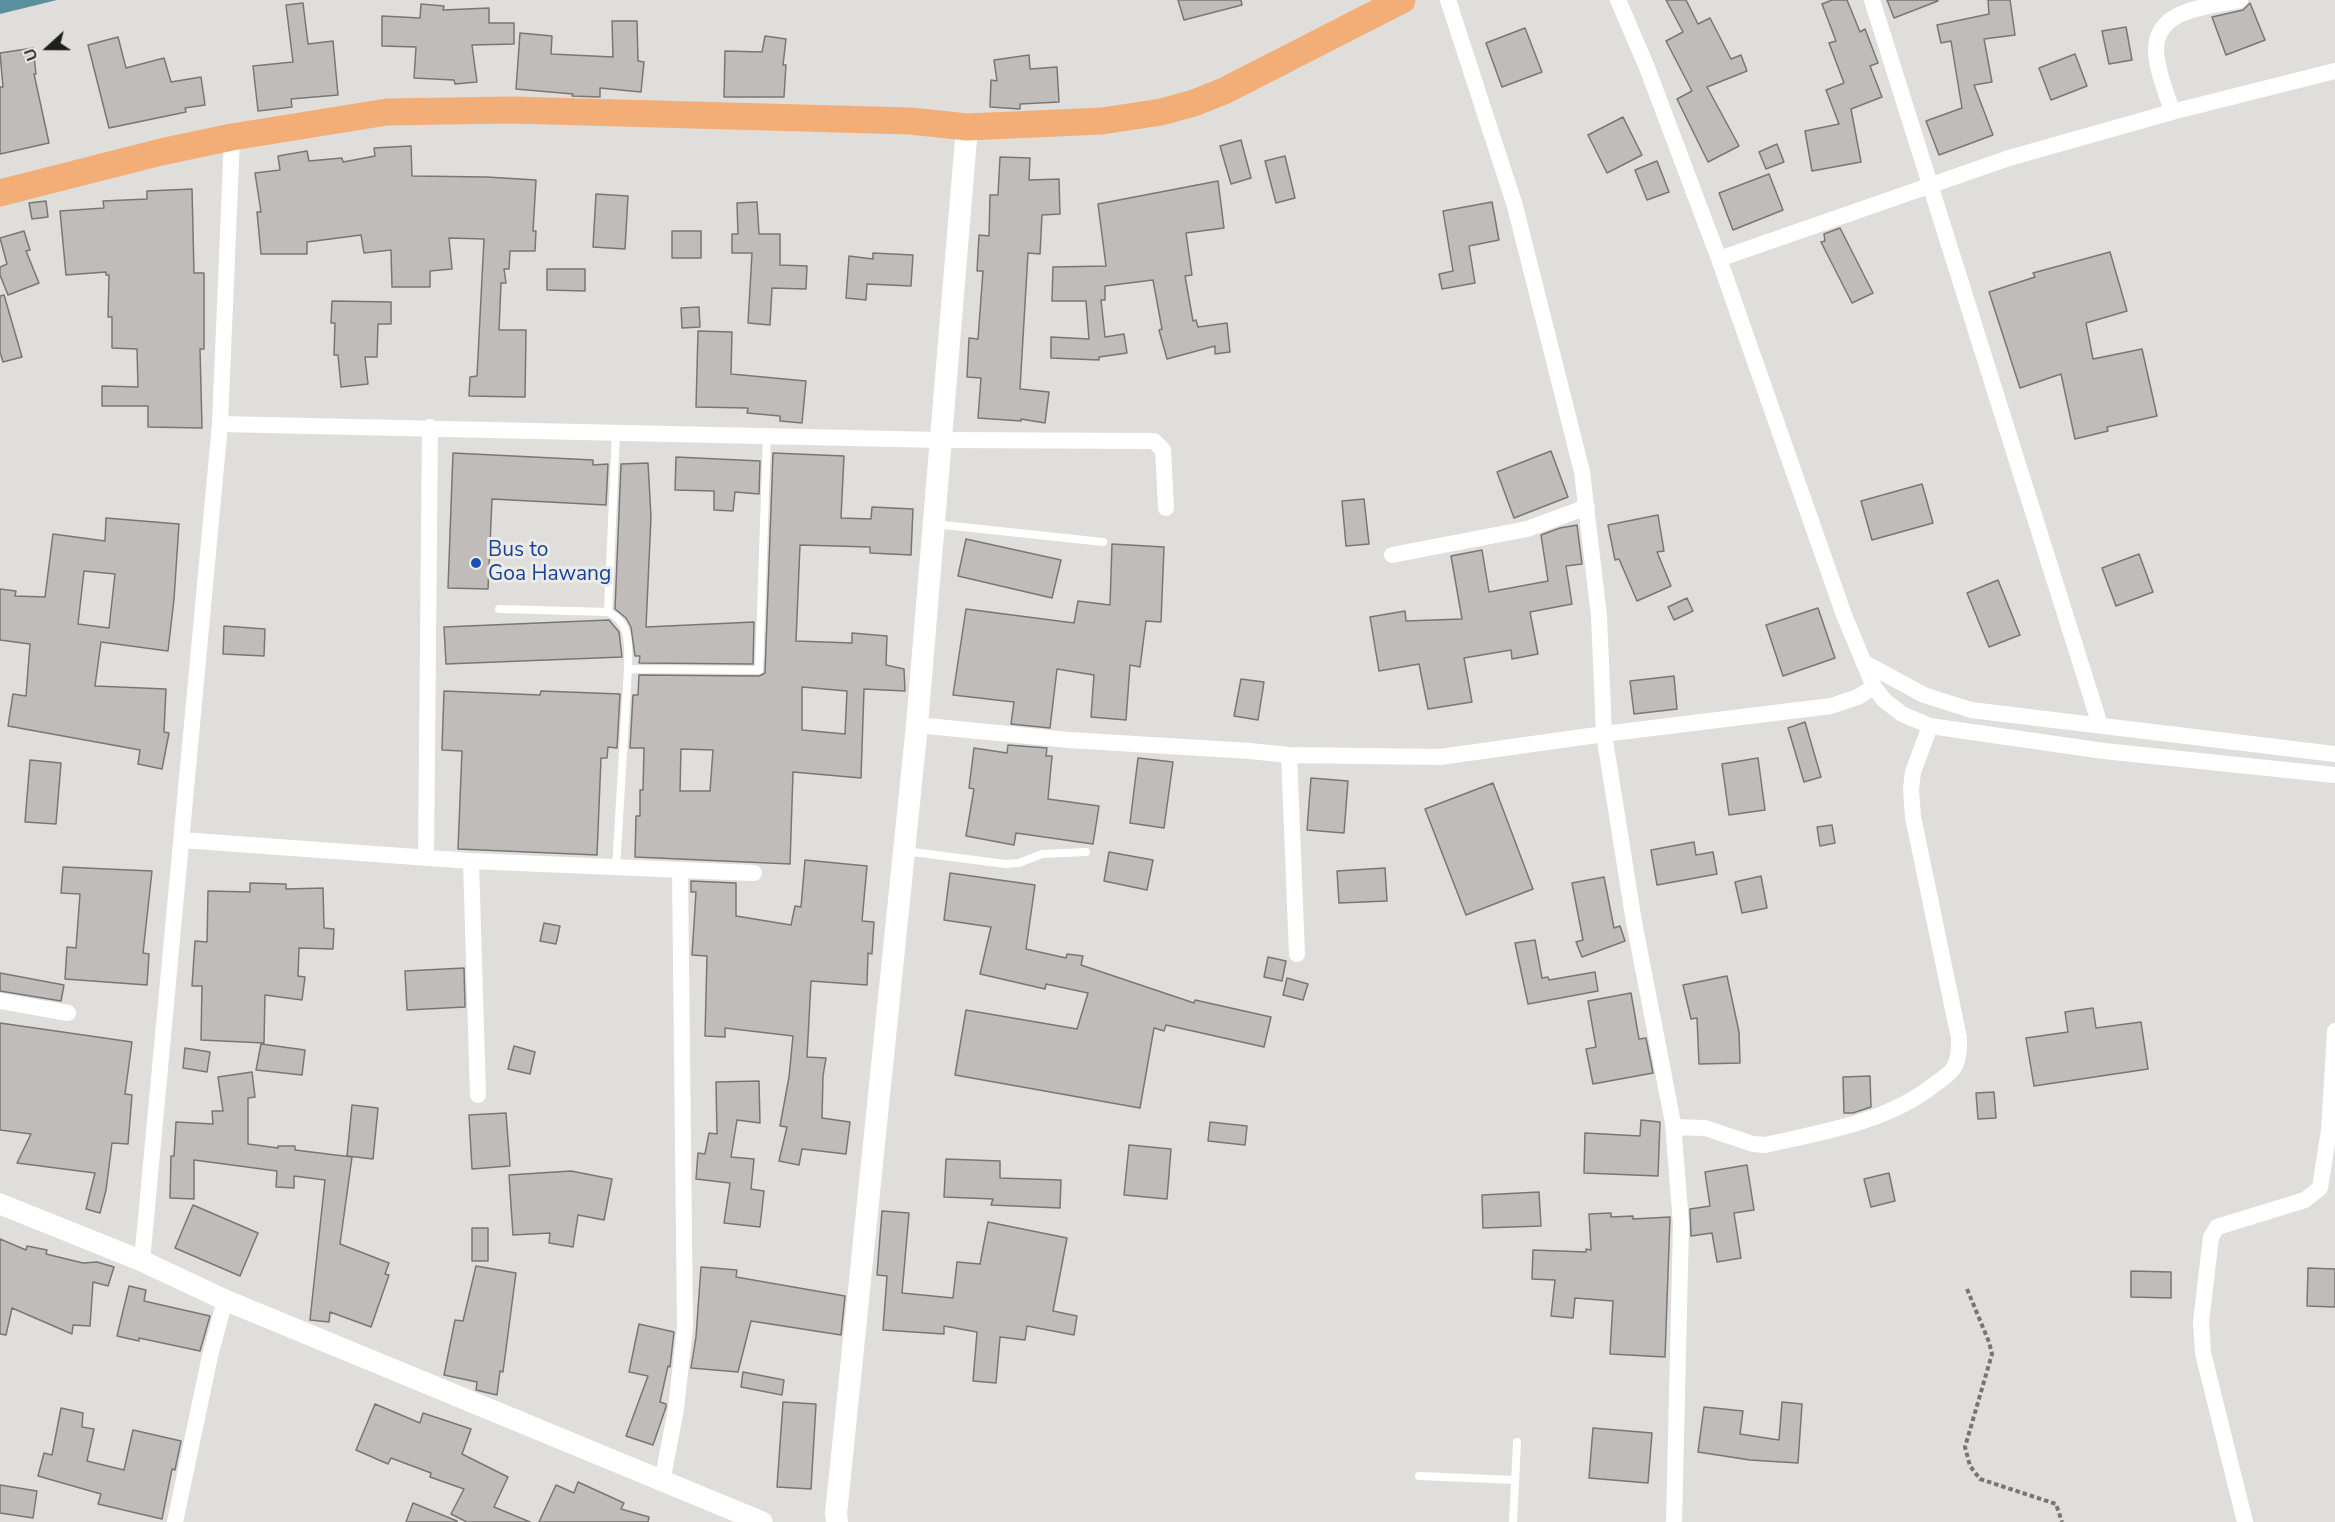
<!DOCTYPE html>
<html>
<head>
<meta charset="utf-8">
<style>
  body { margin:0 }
  #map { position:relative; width:2335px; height:1522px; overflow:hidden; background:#dfdeda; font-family:"Nunito Sans",sans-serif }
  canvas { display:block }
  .north { position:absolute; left:18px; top:18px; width:60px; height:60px; -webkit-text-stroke:4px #ecebe7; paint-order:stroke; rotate:249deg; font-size:16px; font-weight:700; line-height:24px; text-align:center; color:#1e1e1c }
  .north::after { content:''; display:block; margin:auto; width:21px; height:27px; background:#1e1e1c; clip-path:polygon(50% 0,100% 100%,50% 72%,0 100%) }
</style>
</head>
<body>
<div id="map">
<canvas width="2335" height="1522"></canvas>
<div class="north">U</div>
</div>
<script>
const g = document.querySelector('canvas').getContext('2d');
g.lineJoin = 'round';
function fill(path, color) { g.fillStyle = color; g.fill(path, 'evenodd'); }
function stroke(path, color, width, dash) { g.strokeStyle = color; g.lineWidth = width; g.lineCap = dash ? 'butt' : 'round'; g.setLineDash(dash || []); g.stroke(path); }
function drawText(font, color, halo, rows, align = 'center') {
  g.font = font + ' "Nunito Sans",sans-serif'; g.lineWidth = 6; g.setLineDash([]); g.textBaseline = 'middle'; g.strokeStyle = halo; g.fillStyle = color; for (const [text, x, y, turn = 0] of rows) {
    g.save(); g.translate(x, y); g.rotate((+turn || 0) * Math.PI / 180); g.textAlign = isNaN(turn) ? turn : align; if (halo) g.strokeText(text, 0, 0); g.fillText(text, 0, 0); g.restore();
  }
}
const water = new Path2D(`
  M0,0h57l-57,14z`);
const building = new Path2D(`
  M1178,0h63l1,5 -58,15z
  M1666,0h20l12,24 12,-6 21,41 10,-4 6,16 -40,16 32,59 -31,16 -31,-63 15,-8 -26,-50 17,-9z
  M1832,0h15l13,32 5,-3 13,34 -8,3 12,31 -31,12 10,53 -49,9 -7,-40 34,-7 -13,-34 18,-7 -15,-40 7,-2 -14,-37z
  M1887,0h50l1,1 -44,17z
  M1988,0h22l5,35 -31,4 8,43 -18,3 19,50 -54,20 -13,-34 36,-13 -11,-67 -10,2 -4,-18 52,-11z
  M303,3l5,41 25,-3 5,54 -47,4 1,8 -34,4 -5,-45 40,-4 -7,-57z
  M2250,3l15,37 -39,15 -14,-38 31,-7z
  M421,4l23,2 -1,4 46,-2v15h25v21l-42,1 5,37 -22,2 -1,-4 -40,-2 2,-31 -34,-1v-30l38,2z
  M612,21h25l1,40 6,1 -3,30 -41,-4v9l-28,-1 1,-2 -57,-5 4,-56 32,3 -1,18 62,3z
  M2126,27l6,33 -23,4 -7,-33z
  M1525,28l17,44 -40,15 -16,-44z
  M765,36l21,3 -3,26h3l-2,32h-60l1,-46 37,1z
  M118,37l8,31 38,-10 7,24 30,-5 4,28 -20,3 1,4 -77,16 -21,-83z
  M33,48l3,26h-2l15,69 -49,11v-67h3l-3,-34z
  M2075,54l12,32 -36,14 -12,-32z
  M1029,55l1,14 27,-2 2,35 -39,2v5l-30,-2 1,-27 6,1 -3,-21z
  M1623,117l19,38 -35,18 -19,-38z
  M1241,140l10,38 -20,6 -11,-38z
  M1777,144l7,18 -18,7 -7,-17z
  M411,146l1,30 75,1 49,3 -3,51h3l-1,20h-25l-1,18h-5l2,14h-5l-2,47h27l-1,67 -56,-1 1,-19 7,-1 7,-137 -35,-1 3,31 -22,2v16h-38l-1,-37 -27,3 -3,-18 -54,7v12h-46l-4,-42h4l-6,-39 25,-3 -2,-14 29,-5 2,10 33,-3 1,4 32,-6 -1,-8z
  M1285,156l10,42 -19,5 -11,-42z
  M1000,157l30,1 -1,22 30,-1 1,35 -18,1 -2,39 -12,-1 -8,136 29,3 -4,31 -24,-4v2l-43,-3 3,-40 -14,-1 2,-39 9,1 5,-68h-6l2,-36 10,1 1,-41h8z
  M1657,161l12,31 -22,8 -12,-30z
  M1769,174l14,36 -50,20 -14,-37z
  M1218,181l6,47 -38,5 6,42 -7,1 8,45 3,-1 2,7 29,-4 3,29 -15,2v-8l-48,13 -8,-29 3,-1 -9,-49 -48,6v14h-4l4,37 19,-3 3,19 -28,4v3l-48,-2v-21l38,2 -3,-38h-34l1,-34 53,-1 -8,-62z
  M192,189l2,84h10v76h-4l2,79 -54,-1v-21h-46v-20l36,1 -1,-38 -25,-1v-31h-4l1,-42h-3v-3l-40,3 -6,-64 44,-3 -1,-7 44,-2v-8z
  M596,194l32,2 -3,53 -32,-2z
  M46,201l2,16 -16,2 -3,-16z
  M757,202l2,32h21v31l27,1 -1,23 -34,-1 -2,37 -22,-2 4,-70h-20v-19h6l-1,-31z
  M1492,202l7,38 -30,6 6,37 -33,6 -3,-15 14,-3 -10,-60z
  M1840,228l33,65 -21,10 -31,-61 4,-1 -1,-7z
  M24,231l6,19 -4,1 13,32 -31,12 -8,-20v-8l7,-3 -7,-26z
  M672,231h29v27h-29z
  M2110,252l17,59 -41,12 7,36 49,-10 15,67 -50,11 1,4 -33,8 -14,-65 -41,14 -31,-96 46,-15 -2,-4z
  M873,253l40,2 -2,31 -44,-2 -1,16 -20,-2 3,-42 24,3z
  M547,269h38v22l-38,-1z
  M4,295l18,62 -19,5 -3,-10v-56z
  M332,301l59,1v22h-13l-1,33h-12l3,27 -27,3 -3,-32h-4l1,-32h-4z
  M699,307l1,20 -18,1 -1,-20z
  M698,331l34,1 -1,42 75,7 -4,42 -22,-2v-5l-33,-3 1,-5 -52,-1z
  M1551,451l17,46 -54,21 -17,-46z
  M453,453l140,7v5l15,-1 -2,41 -114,-6 -4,90 -40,-1z
  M773,453l71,3 -3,62 30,1 1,-12 41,2 -2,46 -41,-2v-6l-70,-2 -4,96 56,2v-10l35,3 -1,29 18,4 1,22 -41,-2 -3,89 -68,-6 -3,92 -155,-7 1,-41h4v-26h3l1,-42h-14l3,-53h5l1,-20 120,1 6,-3zM802,687l45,4 -2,43 -43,-4zM681,749l32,1 -3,41h-30z
  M676,457l84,4 -1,33 -24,-2 -2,19 -19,-1v-19l-39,-1z
  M648,463l3,54 -5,110 108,-5 -1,42 -114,-1 1,-7h-5l-4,-29 -5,-9 -11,-9 6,-145z
  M1922,484l11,39 -61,17 -11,-39z
  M1364,499l5,45 -23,2 -4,-45z
  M1658,515l6,36 -7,1 14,34 -34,15 -18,-42 -4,1 -7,-35z
  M106,518l73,6 -5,75 -6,52 -67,-9 -6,44 71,3 -2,43 5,1 -7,36 -24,-5 2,-14 -132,-24 5,-32 13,2 4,-52 -30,-4v-51l16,2 -1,5 30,1 8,-63 52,7zM84,571l31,3 -6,54 -31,-4z
  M1577,525l5,39 -16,2 6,38 -42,8 8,42 -26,5 -1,-9 -47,8 8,44 -44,7 -9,-45 -40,7 -9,-54 35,-6 1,10 56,-2 -11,-63 31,-6 7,42 59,-11 -7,-46 19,-7z
  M966,539l95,21 -9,38 -94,-22z
  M1112,544l52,3 -3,75 -15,-1 -6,46 -10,-2 -4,55 -35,-3 3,-42 -37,-6 -7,59 -39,-4 3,-22 -61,-7 13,-86 108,14 4,-22 32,4z
  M2139,554l14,38 -37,14 -14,-38z
  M1998,580l22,55 -31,12 -22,-54z
  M1687,598l6,13 -19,9 -6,-13z
  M1818,608l17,50 -52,18 -17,-51z
  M609,620l10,12 3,25 -176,7 -2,-37z
  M224,626l41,3 -1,27 -41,-2z
  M1674,676l3,33 -43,5 -4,-33z
  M1241,679l23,3 -6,38 -24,-4z
  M444,691l96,4 1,-4 79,3 -3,54 -9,-1 -1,11h-6l-4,97 -139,-6 4,-98 -20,-1z
  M1805,722l16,55 -17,5 -16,-54z
  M1008,745l39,3 -1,8h6l-4,43 51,7 -6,38 -77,-11 -2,12 -48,-9 8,-47 -5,-1 5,-40 33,5z
  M1138,758l35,4 -9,66 -34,-5z
  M1758,758l7,52 -36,5 -7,-51z
  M30,760l31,3 -5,61 -31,-2z
  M1311,778l37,3 -4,52 -37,-3z
  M1493,783l40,106 -67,26 -41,-106z
  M1832,825l3,18 -15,3 -3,-19z
  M1694,842l2,13 17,-3 4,22 -60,11 -6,-35z
  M1109,852l44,8 -6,30 -43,-9z
  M805,860l62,6 -5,55 12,1 -2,32 -4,-1 -1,32 -56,-4 -4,76 19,1 -3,18 -1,42 28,4 -4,32 -44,-5 -3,16 -20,-4 8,-34 -7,-1 9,-49 4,-41 -68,-8v9l-20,-1 2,-80 -15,-1 4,-63h-5v-11l45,2v33l55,9 4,-19 6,1z
  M63,867l89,4 -9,82 6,1 -2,31 -82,-6 2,-32 9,1 4,-54 -19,-1z
  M1385,868l2,33 -48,2 -2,-32z
  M950,873l85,12 -9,64 40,9 1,-4 16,2 -2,9 113,38 1,-3 76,17 -7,30 -98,-22 -2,6 -10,-3 -14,80 -185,-33 11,-65 111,19 11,-36 -42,-9 -1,5 -65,-15 11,-47 -47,-7z
  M1761,876l6,32 -25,5 -7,-31z
  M1604,877l10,51 6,-2 5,15 -43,16 -6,-15 7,-2 -11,-57z
  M250,883l36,1v5l37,-1 1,40 10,1 -1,20 -34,-1 -1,28 7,1 -3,23 -37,-5 -1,48 -63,-3 1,-54h-10l3,-45 12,1 1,-51 42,1z
  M544,923l16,3 -4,18 -16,-3z
  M1535,940l7,38 6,-1 1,3 46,-8 3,19 -70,13 -13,-61z
  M1268,957l18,4 -4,20 -18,-4z
  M464,968l1,39 -58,3 -2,-39z
  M0,973l64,12 -3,16 -61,-10z
  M1727,976l12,56 1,31 -41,1 -2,-46 -6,1 -8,-34z
  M1287,978l21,6 -5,16 -20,-5z
  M1631,993l8,46 7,-1 7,35 -60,11 -7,-35 10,-2 -8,-46z
  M2093,1008l3,20 45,-6 7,47 -114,17 -8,-48 42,-6 -3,-20z
  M0,1023l132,19 -7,52 7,1 -4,49 -16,-1 -6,47 -6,23 -14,-4 9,-36 -78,-10 14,-29 -31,-4z
  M261,1044l44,6 -3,25 -46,-5z
  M514,1046l21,6 -5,22 -22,-5z
  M185,1048l25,4 -3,20 -24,-4z
  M252,1072l3,25 -7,1v46l30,4v-2h17v4l57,7 -12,87 49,19 -4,11 4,1 -18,52 -41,-15 -1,10 -19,-2 15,-140 -31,-4v12l-18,-1 1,-16 -83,-11v39l-24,-1 1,-42h3l2,-34 37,2 -1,-13h11l-5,-34z
  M1870,1076l1,31 -18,6h-9l-1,-36z
  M759,1081l1,42 -23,-3 -6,37 23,2 -3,30 13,2 -4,36 -36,-4 6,-40 -34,-4 2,-26 7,1 4,-21 8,1 -1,-52z
  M1994,1092l2,26 -18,1 -2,-26z
  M352,1105l26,3 -5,51 -26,-3z
  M506,1113l4,53 -38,3 -3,-54z
  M1641,1120l19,2 -2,54 -74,-3 1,-40 55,3z
  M1210,1122l37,4 -2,19 -37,-4z
  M1129,1145l42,4 -4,50 -43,-4z
  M946,1159l54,2v17l61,2 -1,28 -69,-3 2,-6 -49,-2z
  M1747,1165l7,45 -20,3 7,45 -24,4 -5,-29 -21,3 -1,-27 20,-3 -5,-34z
  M571,1171l41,8 -8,41 -26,-5 -5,32 -24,-4 1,-10 -37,2 -4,-60z
  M1889,1173l6,28 -24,6 -7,-28z
  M1539,1192l2,34 -58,2 -1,-33z
  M193,1205l65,28 -18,43 -65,-28z
  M882,1211l27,2 -7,80 51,5 4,-36 23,2 8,-42 79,16 -14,73 24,5 -3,19 -47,-9 -2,14 -25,-3 -4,46 -23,-2 4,-49 -33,-6v8l-61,-4 4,-54 -10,-1z
  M1611,1213v4l22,-1v3l37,-2 -5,140 -55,-3 3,-53 -38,-3 -2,20 -22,-2 4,-36 -23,-1 1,-29 53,2v-3l5,1 -2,-36z
  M472,1228h16v33h-16z
  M0,1239l26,11 1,-4 20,4 -1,4 37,9 14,-1 17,5 -6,19 -15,-4 -3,44 -17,-1 -1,9 -60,-26 -6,27 -6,-1z
  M476,1266l40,7 -13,99 -3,-1 -3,24 -21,-5 1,-8 -33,-7 11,-55 8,1z
  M701,1267l36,3 -1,7 109,19 -4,39 -90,-14 -13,51 -47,-4 5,-31z
  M2308,1268l27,1v38l-28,-1z
  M2131,1271l40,1v26l-40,-1z
  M129,1286l17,4 -2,11 66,15 -10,35 -61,-13v3l-22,-5z
  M639,1324l35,8 -4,35 -2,-1 -8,36 6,2v3l-13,38 -27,-9 22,-60 -19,-4z
  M743,1372l41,8 -2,15 -41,-8z
  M783,1402l33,2 -5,85 -34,-2z
  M1782,1402l20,2 -4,59 -48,-3 -52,-8 6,-45 39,4 -3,23 39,6z
  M375,1404l45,19 3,-10 48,16 -9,25 46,23 -14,30 36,15h-63l-16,-8 13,-25 -34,-12 1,-4 -40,-15 -3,6 -32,-14z
  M61,1408l22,5 -1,14 12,2 -7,32 37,9 9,-40 48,11 -6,29 -3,-1 -10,50 -64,-15 3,-10 -63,-18 6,-23 8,2z
  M1593,1428l59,5 -4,50 -59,-5z
  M578,1482l46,21 -3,6 28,8 -1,5h-109l17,-37 18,8z
  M0,1485l37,6 -4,27 -33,-5z
  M413,1503l44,18v1h-51z`);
const path = new Path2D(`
  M1967,1289l22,53 3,12 -27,93 5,19 10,13 76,25 6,18`);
const service = new Path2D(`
  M934,524l169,18
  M499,609l109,3c24,12 20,33 20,57l-12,199
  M608,612l8,-180
  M628,669l131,1 8,-234
  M904,851l102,13 13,-1 23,-9 44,-2
  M1419,1476l96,4
  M1513,1522l4,-80`);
const minor = new Path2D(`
  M1448,0l67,206 67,266 17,144 5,118 227,-28 27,-9 16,-10
  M1618,0l28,65 73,194 125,356 30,72 10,13 18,14 28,12 174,25 231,24
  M1872,0l228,725
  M2172,112c-5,-19 -16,-42 -16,-63 1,-41 53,-42 84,-49
  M1719,259l290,-101 163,-46 163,-41
  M220,424l720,16 214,1 9,9 3,58
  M1392,555l135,-26 60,-22
  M1863,662l61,33 47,15 364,44
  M917,725l152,15 181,11 39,4 151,2 164,-23 30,188 39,201 8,101 -7,298
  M1289,755l8,199
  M182,840l289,21 283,12
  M426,858l4,-431
  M471,861l7,234
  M0,1001l68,12
  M1673,1127l32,1 48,16 12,1c58,-13 123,-23 170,-61 6,-4 13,-9 18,-15 6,-9 6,-21 6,-31l-46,-221 -2,-28 2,-17 17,-46
  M142,1261l78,-837 12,-287
  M662,1482l14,-73 9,-82 -5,-455
  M175,1522l35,-166 15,-56
  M2245,1522l-42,-169 -2,-31 10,-85 6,-10 88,-27 15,-12 9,-58 6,-99`);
const tertiary = new Path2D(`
  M0,1204l142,57 83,39 537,222`);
const secondary = new Path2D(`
  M837,1522l-1,-8 81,-789 50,-598`);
const trunk = new Path2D(`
  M0,193l161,-41 71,-15 155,-25 125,-2 398,11 57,6 135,-6 59,-9 33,-9 30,-12 178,-91`);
const markers = [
  [476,563,6,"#1a4fb4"]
];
const transitNames = [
  ["Bus to",488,551],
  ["Goa Hawang",488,575]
];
fill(water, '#59909e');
fill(building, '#bfbcb9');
stroke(building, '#797774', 1.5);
stroke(path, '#757572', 4, [4.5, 3]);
stroke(service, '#fff', 8);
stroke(minor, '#fff', 16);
stroke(tertiary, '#fff', 21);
stroke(secondary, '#fff', 22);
stroke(trunk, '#f3ae78', 27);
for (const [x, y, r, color] of markers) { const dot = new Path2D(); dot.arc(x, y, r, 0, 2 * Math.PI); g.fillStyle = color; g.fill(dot); stroke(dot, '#ecebe7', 2); }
drawText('21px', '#164399', '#ecebe7', transitNames, 'left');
</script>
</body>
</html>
